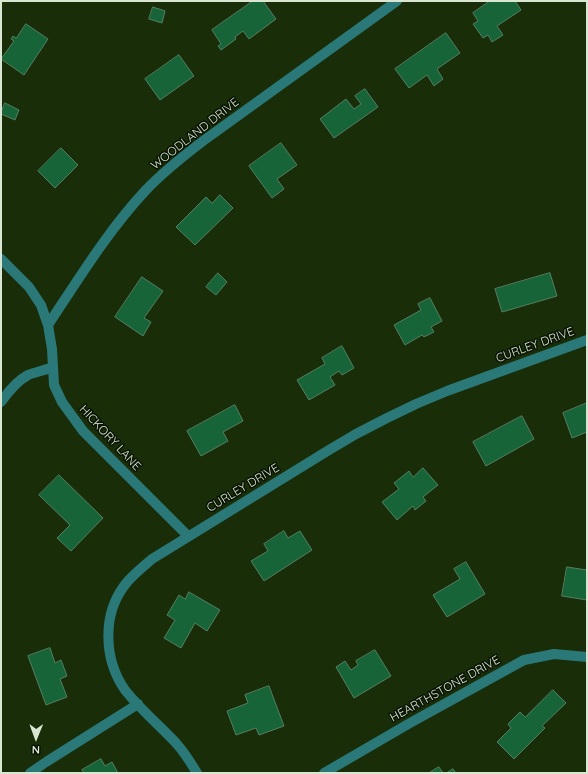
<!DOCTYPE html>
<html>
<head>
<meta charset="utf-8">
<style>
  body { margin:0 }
  #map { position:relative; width:588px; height:774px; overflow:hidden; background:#182d08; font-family:Quicksand,sans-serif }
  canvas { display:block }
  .frame { position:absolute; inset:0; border:2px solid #d9e7d2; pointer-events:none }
  .north { position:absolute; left:16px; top:718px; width:40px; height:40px; -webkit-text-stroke:3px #091304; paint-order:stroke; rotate:181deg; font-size:11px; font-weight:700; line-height:16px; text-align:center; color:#d9e7d2 }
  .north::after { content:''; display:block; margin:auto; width:14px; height:18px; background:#d9e7d2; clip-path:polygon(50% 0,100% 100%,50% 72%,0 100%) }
</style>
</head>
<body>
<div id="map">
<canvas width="588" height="774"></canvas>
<div class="frame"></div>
<div class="north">N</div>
</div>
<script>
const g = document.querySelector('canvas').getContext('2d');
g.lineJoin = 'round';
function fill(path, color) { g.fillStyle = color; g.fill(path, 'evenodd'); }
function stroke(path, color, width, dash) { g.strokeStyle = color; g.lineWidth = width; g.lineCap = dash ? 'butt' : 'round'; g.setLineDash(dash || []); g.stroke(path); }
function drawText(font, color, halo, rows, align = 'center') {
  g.font = font + ' Quicksand,sans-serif'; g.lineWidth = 3; g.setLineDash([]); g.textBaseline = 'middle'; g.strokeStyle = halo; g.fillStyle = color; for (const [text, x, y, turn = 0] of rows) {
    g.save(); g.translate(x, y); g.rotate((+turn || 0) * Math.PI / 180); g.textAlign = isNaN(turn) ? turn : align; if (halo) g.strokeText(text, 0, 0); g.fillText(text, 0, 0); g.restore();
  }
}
const building = new Path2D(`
  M253,1h10l13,18 -27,20 -6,-8 -8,6 1,2 -15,11 -3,-4 3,-2 -9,-14z
  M490,1h25l6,9 -24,16 6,9 -11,7 -4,-7 -5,3 -10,-14 5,-3 -5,-8z
  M153,7l12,4 -3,12 -13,-4z
  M26,24l22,15 -24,36 -23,-16 13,-18 -3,-2 2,-3 3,2z
  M446,33l14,20 -23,16 6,10 -9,7 -7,-11 -18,13 -14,-19z
  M179,55l15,21 -34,24 -15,-21z
  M365,89l13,18 -44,31 -14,-19 26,-20 8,10 7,-5 -6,-8z
  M5,103l14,7 -4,10 -14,-6z
  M281,143l16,22 -20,14 7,10 -12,9 -23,-32z
  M61,148l17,17 -23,23 -17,-17z
  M220,195l13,13 -38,37 -19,-18 30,-30 6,6z
  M218,273l9,9 -11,13 -10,-8z
  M550,273l7,23 -55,16 -7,-23z
  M142,277l21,14 -19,27 7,4 -8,14 -28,-19z
  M430,298l12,23 -11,6 3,5 -10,5 -2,-2 -17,10 -11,-20 27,-15 -3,-6z
  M342,346l12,22 -12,7 -3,-4 -9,6 5,8 -26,15 -12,-20 28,-16 -3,-6z
  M587,403v29l-15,6 -9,-25z
  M235,405l8,16 -20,11 5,9 -27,15 -14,-25z
  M522,416l12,23 -48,27 -13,-24z
  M423,468l15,17 -15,12 3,4 -11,9 -2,-4 -16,14 -15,-18 17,-13 -5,-6 15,-12 4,6z
  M59,475l44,43 -32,33 -14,-13 13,-13 -31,-30z
  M284,531l4,7 12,-7 12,19 -48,31 -13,-20 17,-10 -4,-7z
  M466,562l19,32 -38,23 -14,-22 27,-16 -6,-10z
  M567,567l20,3v30l-25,-4z
  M189,592l31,18 -13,21 -12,-8 -14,25 -17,-10 11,-18 -8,-5 12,-20 6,4z
  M50,648l5,15 6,-3 6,16 -7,3 7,18 -21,8 -18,-49z
  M375,650l16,26 -37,22 -18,-31 9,-6 6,9 7,-5 -2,-4z
  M269,686l15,40 -25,9 -3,-7 -20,7 -9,-24 21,-8 -3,-8z
  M553,690l13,13 -24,23 3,2 -31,31 -17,-17 14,-14 -3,-4 12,-12 5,5z
  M101,759l4,7 7,-4 6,11h-34l-2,-3z
  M439,767l4,6h-14z
  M453,769l3,4h-9z`);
const minor = new Path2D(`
  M1,259l28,28 12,18 7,20 4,24 2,36 8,17 21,29 105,105
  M48,325c30,-45 59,-93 97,-134 17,-18 37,-34 58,-50l194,-140
  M1,402c7,-10 16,-21 27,-27 8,-3 17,-5 25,-8
  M30,773l16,-11 92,-58
  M197,773c-6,-10 -13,-21 -21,-30 -16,-17 -37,-35 -51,-53 -21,-30 -23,-74 -1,-104 7,-10 19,-19 28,-27l177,-109 27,-16 31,-16 29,-14 31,-13 140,-51
  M324,773l86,-50 114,-63 30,-6 33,3`);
const streetNames = [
  ["WOODLAND DRIVE",195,134,-38],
  ["CURLEY DRIVE",535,345,-20],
  ["HICKORY LANE",110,438,47],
  ["CURLEY DRIVE",243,488,-31],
  ["HEARTHSTONE DRIVE",445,689,-29]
];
fill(building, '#186439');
stroke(building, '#547f62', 1);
stroke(minor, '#2a7877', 10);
drawText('12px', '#d9e7d2', '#091304', streetNames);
</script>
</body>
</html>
